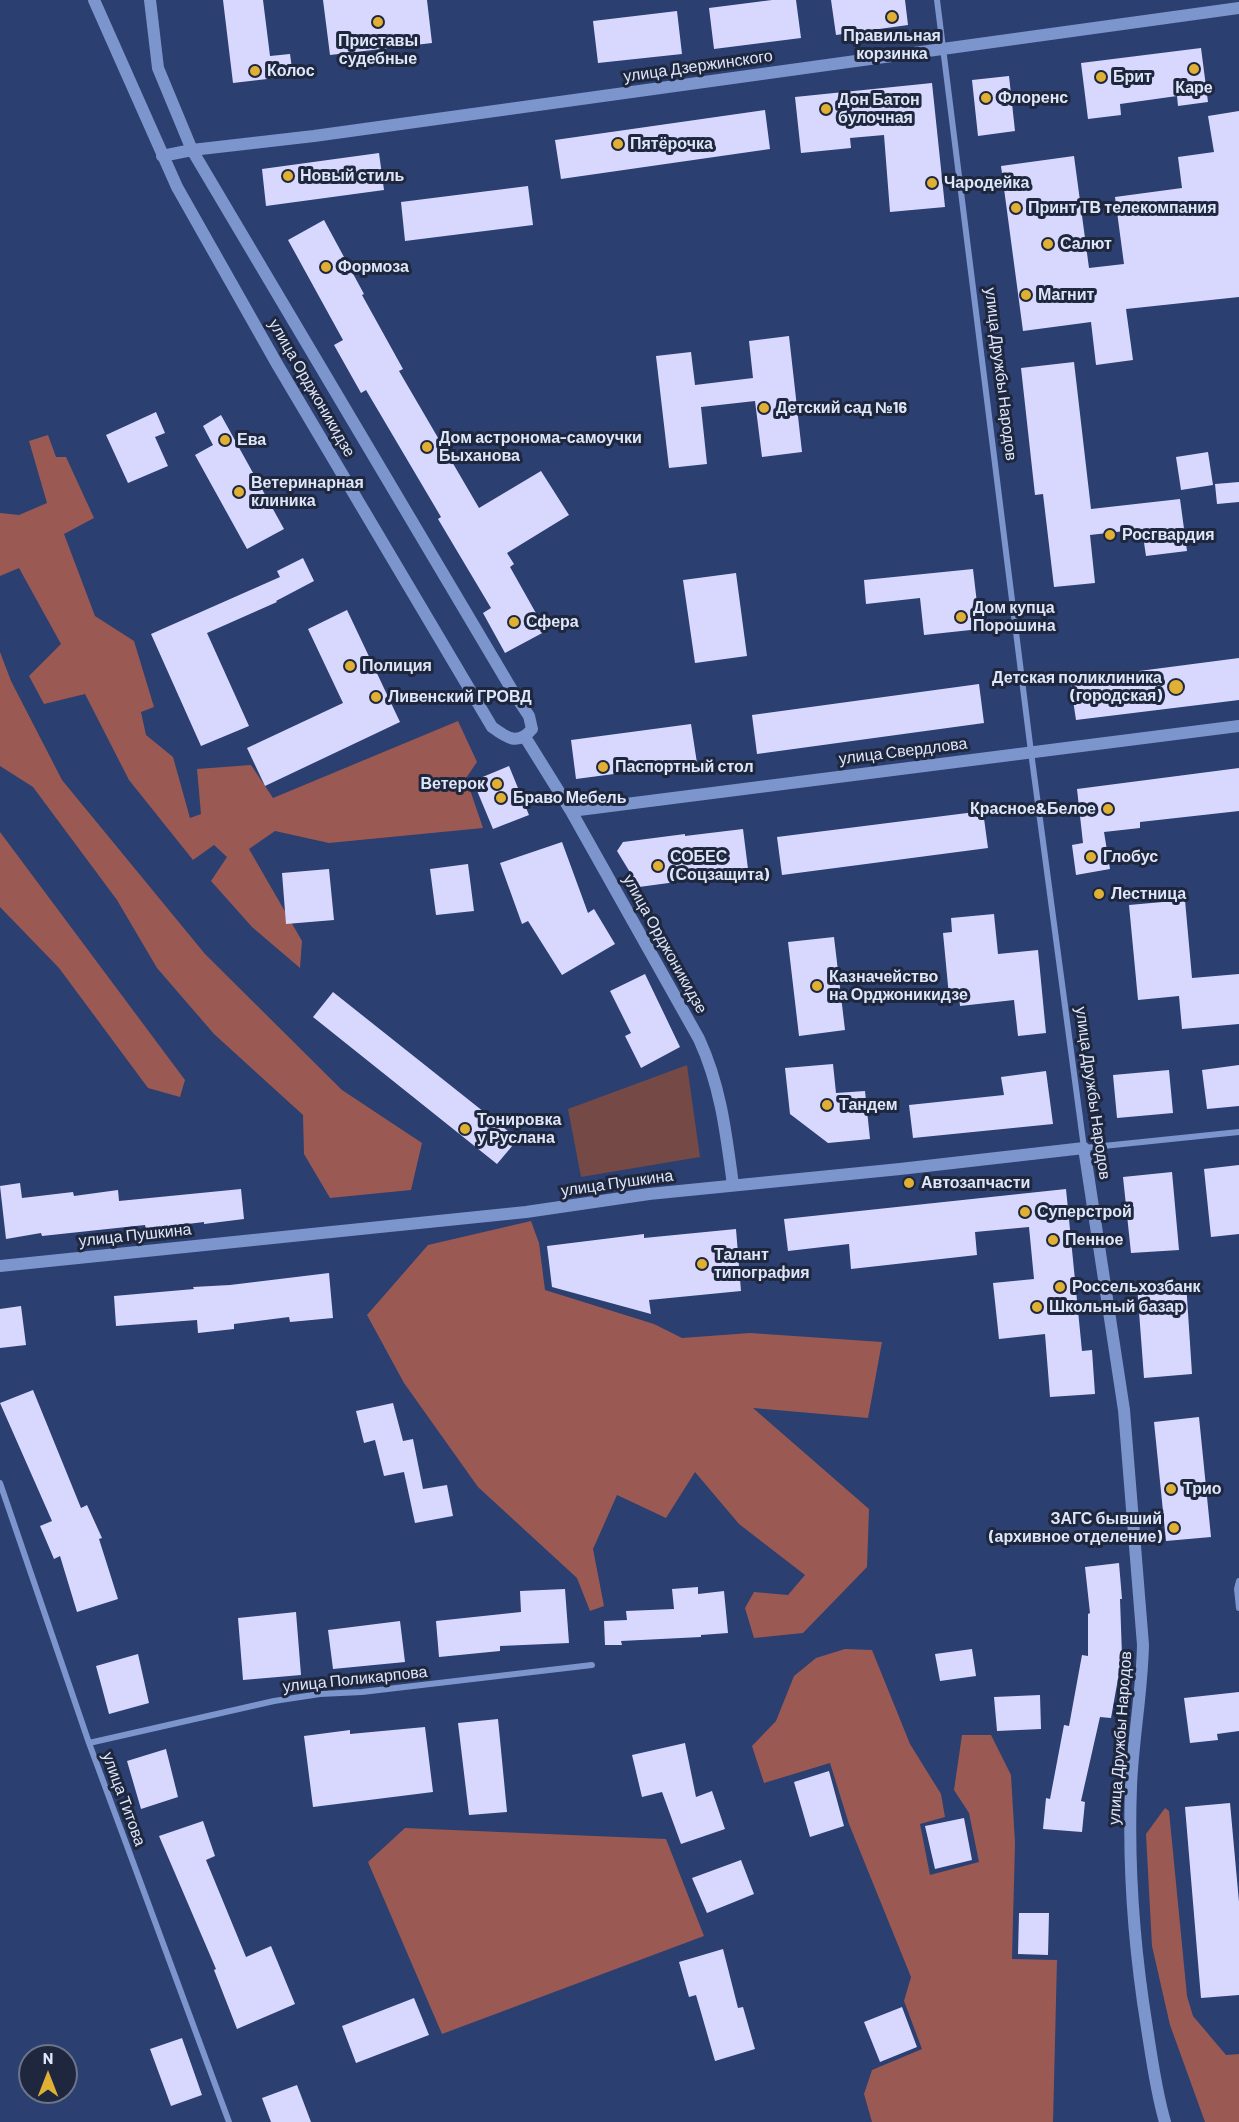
<!DOCTYPE html>
<html>
<head>
<meta charset="utf-8">
<style>
  body { margin:0 }
  #map { position:relative; width:1239px; height:2122px; overflow:hidden; background:#2b3f70; font-family:Barlow,sans-serif }
  canvas { display:block }
  .north { position:absolute; left:18px; top:2044px; width:60px; height:60px; box-sizing:border-box; background:#1e273e; border:2px solid #6b7489; border-radius:50%; rotate:0deg; font-size:16px; font-weight:700; line-height:24px; text-align:center; color:#dee7f9 }
  .north::after { content:''; display:block; margin:auto; width:21px; height:27px; background:#e0b034; clip-path:polygon(50% 0,100% 100%,50% 72%,0 100%) }
</style>
</head>
<body>
<div id="map">
<canvas width="1239" height="2122"></canvas>
<div class="north">N</div>
</div>
<script>
const g = document.querySelector('canvas').getContext('2d');
g.lineJoin = 'round';
function fill(path, color) { g.fillStyle = color; g.fill(path, 'evenodd'); }
function stroke(path, color, width, dash) { g.strokeStyle = color; g.lineWidth = width; g.lineCap = dash ? 'butt' : 'round'; g.setLineDash(dash || []); g.stroke(path); }
function drawText(font, color, halo, rows, align = 'center') {
  g.font = font + ' Barlow,sans-serif'; g.lineWidth = 6; g.setLineDash([]); g.textBaseline = 'middle'; g.strokeStyle = halo; g.fillStyle = color; for (const [text, x, y, turn = 0] of rows) {
    g.save(); g.translate(x, y); g.rotate((+turn || 0) * Math.PI / 180); g.textAlign = isNaN(turn) ? turn : align; if (halo) g.strokeText(text, 0, 0); g.fillText(text, 0, 0); g.restore();
  }
}
const green = new Path2D(`
  M687,1065l13,92 -119,20 -13,-68z`);
const forest = new Path2D(`
  M48,435l8,22h10l28,61 -30,16 31,82 39,25 20,66 -13,5 5,23 27,22 17,61 11,-4 -4,-45 54,-4 22,33 185,-77 19,41 -11,16 17,50 -154,15 -54,-12 -26,18 53,92 -2,27 -48,-41 -41,-46 16,-24 -13,-12 -21,15 -64,-80 -44,-86 -41,10 -15,-28 32,-32 -42,-76 -19,8v-63l19,2 28,-12 -18,-62z
  M0,652l11,29 51,99 143,174 137,136 80,53 -11,47 -81,8 -26,-44 -1,-39 -89,-81 -57,-66 -40,-68 -84,-113 -33,-21z
  M0,832l185,248 -5,17 -32,-9 -89,-120 -59,-61z
  M531,1221l8,22 6,47 109,34 28,14 68,-5 132,9 -14,76 -115,-10 116,101 -2,58 -64,66 -49,5 -9,-30 9,-16 34,3 17,-20 -66,-51 -44,-52 -29,46 -49,-23 -24,54 11,57 -14,5 -13,-33 -99,-91 -74,-104 -37,-68 61,-70z
  M845,1649l27,1 38,94 31,50 4,23 -25,7 10,51 49,-13 -10,-49 -15,-23 8,-55h29l20,40 4,68 -3,116 45,1 -4,162h-181l-8,-28 8,-24 50,-21 -18,-48 7,-24 -62,-153 -19,-61 -66,20 -12,-37 24,-25 18,-45 22,-18z
  M1165,1808l4,3 18,185 6,20 33,39 13,-1v68h-34l-35,-97 -18,-79 -6,-112z
  M405,1828l261,11 38,97 -262,98 -74,-172z`);
const building = new Path2D(`
  M223,0h40l7,56 20,-2 3,22 -60,7z
  M323,0h104l5,43 -102,12z
  M772,0h24l5,38 -87,11 -5,-41z
  M831,0h74l3,25 -72,10z
  M677,11l5,43 -84,9 -5,-42z
  M1201,48l7,54 -30,4 -1,-10 -57,8 1,11 -33,4 -7,-56z
  M1009,76l6,55 -37,5 -6,-56z
  M932,83l13,124 -55,5 -6,-77 -34,3 1,10 -50,5 -6,-56z
  M765,110l5,39 -209,30 -6,-39z
  M1239,111v186l-113,12 7,51 -37,5 -5,-43 -68,9 -22,-165 73,-10 15,112 35,-4 -9,-67 67,-9 -4,-31 36,-5 -6,-36z
  M379,153l5,37 -118,16 -4,-37z
  M528,186l5,39 -128,16 -4,-39z
  M324,220l40,74 -2,1 41,74 -4,2 80,137 62,-37 28,44 -62,38 7,11 -4,3 36,64 -41,22 -22,-40 8,-5 -53,-89 3,-2 -75,-127 -5,3 -27,-48 9,-5 -55,-100z
  M789,336l13,116 -40,5 -7,-56 -54,6 6,57 -38,4 -13,-112 35,-4 4,33 58,-7 -4,-37z
  M1074,362l17,147 89,-10 7,52 -41,5 -4,-27 -52,6 5,48 -41,4 -11,-93 -8,1 -14,-127z
  M156,412l9,21 -10,4 13,29 -40,17 -22,-48z
  M221,415l63,114 -37,20 -52,-94 18,-10 -10,-19z
  M1208,452l5,33 -32,5 -5,-33z
  M1239,482v20l-22,2 -2,-20z
  M303,558l11,23 -38,20 1,1 -70,31 42,93 -48,20 -50,-112 129,-57 -3,-6z
  M973,569l7,60 -56,6 -4,-37 -54,6 -2,-24z
  M736,573l11,83 -52,7 -12,-83z
  M347,610l53,112 -135,64 -18,-38 96,-45 -35,-74z
  M1239,658v42l-163,20 -6,-40z
  M979,684l5,39 -227,31 -5,-39z
  M691,724l6,39 -121,16 -5,-39z
  M509,766l20,49 -36,14 -20,-48z
  M1239,768v43l-99,11v6l-36,4 6,37 -34,6 -4,-30 11,-2 -6,-54z
  M983,811l5,37 -206,27 -5,-38z
  M743,829l5,40 -58,7 1,4 -52,7 -22,-36 6,-9 62,-8v2z
  M562,842l26,71 6,-4 21,35 -53,31 -34,-54 -6,3 -22,-61z
  M468,864l6,47 -38,4 -6,-46z
  M329,869l5,51 -48,4 -4,-51z
  M1185,900l7,78 47,-4v50l-57,5 -3,-33 -41,4 -9,-95z
  M994,914l4,40 40,-4 8,83 -28,3 -4,-36 -54,6 -1,-11 -10,1 -6,-63 9,-1 -1,-14z
  M834,937l11,93 -46,6 -11,-94z
  M645,974l35,73 -39,21 -16,-32 6,-3 -21,-42z
  M333,992l185,147 -21,25 -184,-147z
  M833,1064l3,29 29,-2 5,48 -42,4 -38,-29 -5,-46z
  M1239,1065v41l-32,3 -5,-39z
  M1169,1070l4,43 -56,5 -4,-43z
  M1046,1071l7,53 -140,14 -4,-33 95,-10 -3,-18z
  M1239,1165v69l-28,3 -7,-68z
  M1172,1172l7,78 -48,3 -8,-76z
  M20,1183l2,15 51,-6 1,4 44,-6 1,11 122,-12 3,30 -40,5v-2l-58,7 -1,-4 -103,11 -1,-3 -35,6 -6,-53z
  M1066,1189l16,162 10,-1 3,44 -45,3 -5,-63 -46,5 -6,-56 41,-4 -5,-52 -54,5 2,23 -126,14 -2,-25 -61,7 -4,-32z
  M736,1229l5,62 -92,9 2,14 -99,-27 -5,-41 97,-12v4z
  M329,1273l4,45 -43,4 -1,-5 -55,7v5l-36,4 -1,-13 -81,6 -2,-30 80,-7 -1,-2 37,-2z
  M1186,1282l6,92 -48,4 -7,-93z
  M21,1306l5,39 -26,3v-39z
  M33,1390l48,118 6,-3 15,33 -3,1 19,60 -41,13 -17,-56 -6,3 -14,-33 12,-5 -52,-118z
  M393,1403l10,38 10,-2 10,50 24,-4 6,31 -38,7 -11,-51 -20,4 -9,-36 -11,3 -8,-32z
  M1199,1417l12,120 -45,4 -12,-119z
  M1119,1563l3,36h-2l2,57 -11,62 -11,-1 -19,84 4,1 -3,30 -39,-3 3,-31 4,1 14,-74 5,1 13,-71 6,1v-42l2,-1 -5,-46z
  M698,1587v7l26,-3 4,42 -27,2v2l-80,4 1,4h-17l-1,-24 23,-1 -1,-9 48,-2 -2,-20z
  M565,1589l4,54 -69,3v5l-61,6 -3,-36 85,-9 -1,-21z
  M296,1612l5,63 -58,5 -5,-62z
  M400,1621l5,41 -72,7 -5,-39z
  M972,1649l4,27 -36,5 -5,-27z
  M138,1654l11,49 -40,11 -13,-48z
  M1239,1692v39l-22,3 1,6 -28,3 -6,-45z
  M1040,1695l1,34 -44,2 -3,-34z
  M498,1719l9,93 -38,3 -11,-92z
  M425,1727l8,65 -120,15 -9,-71 46,-6v4z
  M685,1743l11,54 16,-6 13,38 -44,15 -19,-52 -20,5 -10,-42z
  M166,1749l12,48 -37,12 -14,-48z
  M829,1771l15,55 -34,11 -16,-55z
  M1230,1803l9,99v93l-38,3 -16,-191z
  M964,1818l8,42 -37,9 -10,-43z
  M203,1821l12,35 -9,4 40,97 25,-11 24,58 -58,25 -23,-59 2,-1 -57,-133z
  M741,1860l13,34 -47,19 -15,-35z
  M1019,1913h30l-1,42 -30,-1z
  M723,1949l15,59 5,-1 12,42 -40,12 -19,-66 -7,2 -10,-35z
  M414,1998l15,37 -73,28 -14,-37z
  M902,2007l15,40 -37,15 -16,-40z
  M182,2038l20,57 -31,11 -21,-57z
  M297,2085l14,37h-40l-9,-24z`);
const street = new Path2D(`
  M937,0l94,752 53,396 155,-16
  M0,1483l89,260 140,379
  M1239,1581l-2,8 2,19
  M89,1743l185,-42 46,-7 42,-2 230,-27`);
const secondary = new Path2D(`
  M94,0l83,187 100,177 215,363c15,11 26,19 40,2l-3,-13 -14,-21 -323,-545 -34,-82 -8,-68
  M162,156l30,-6 122,-14 925,-128
  M525,737l46,74 128,228c22,48 27,94 34,146
  M571,811l668,-85
  M0,1266l526,-54 123,-18 251,-25 184,-21 40,262 19,235c-1,47 -10,94 -12,141 -3,81 3,162 16,242 5,32 9,63 18,94`);
const markers = [
  [892,17,6,"#e0b034"],
  [378,22,6,"#e0b034"],
  [1194,69,6,"#e0b034"],
  [255,71,6,"#e0b034"],
  [1101,77,6,"#e0b034"],
  [986,98,6,"#e0b034"],
  [826,109,6,"#e0b034"],
  [618,144,6,"#e0b034"],
  [288,176,6,"#e0b034"],
  [932,183,6,"#e0b034"],
  [1016,208,6,"#e0b034"],
  [1048,244,6,"#e0b034"],
  [326,267,6,"#e0b034"],
  [1026,295,6,"#e0b034"],
  [764,408,6,"#e0b034"],
  [225,440,6,"#e0b034"],
  [427,447,6,"#e0b034"],
  [239,492,6,"#e0b034"],
  [1110,535,6,"#e0b034"],
  [961,617,6,"#e0b034"],
  [514,622,6,"#e0b034"],
  [350,666,6,"#e0b034"],
  [1176,687,8,"#e0b034"],
  [376,697,6,"#e0b034"],
  [603,767,6,"#e0b034"],
  [497,784,6,"#e0b034"],
  [501,798,6,"#e0b034"],
  [1108,809,6,"#e0b034"],
  [1091,857,6,"#e0b034"],
  [658,866,6,"#e0b034"],
  [1099,894,6,"#e0b034"],
  [817,986,6,"#e0b034"],
  [827,1105,6,"#e0b034"],
  [465,1129,6,"#e0b034"],
  [909,1183,6,"#e0b034"],
  [1025,1212,6,"#e0b034"],
  [1053,1240,6,"#e0b034"],
  [702,1264,6,"#e0b034"],
  [1060,1287,6,"#e0b034"],
  [1037,1307,6,"#e0b034"],
  [1171,1489,6,"#e0b034"],
  [1174,1528,6,"#e0b034"]
];
const poiNames = [
  ["Правильная",892,36,"center"],
  ["корзинка",892,54,"center"],
  ["Приставы",378,41,"center"],
  ["судебные",378,59,"center"],
  ["Колос",267,71],
  ["Брит",1113,77],
  ["Каре",1194,88,"center"],
  ["Флоренс",998,98],
  ["Дон Батон",838,100],
  ["булочная",838,118],
  ["Пятёрочка",630,144],
  ["Новый стиль",300,176],
  ["Чародейка",944,183],
  ["Принт ТВ телекомпания",1028,208],
  ["Салют",1060,244],
  ["Формоза",338,267],
  ["Магнит",1038,295],
  ["Детский сад №16",776,408],
  ["Дом астронома-самоучки",439,438],
  ["Быханова",439,456],
  ["Ева",237,440],
  ["Ветеринарная",251,483],
  ["клиника",251,501],
  ["Росгвардия",1122,535],
  ["Дом купца",973,608],
  ["Порошина",973,626],
  ["Сфера",526,622],
  ["Полиция",362,666],
  ["Детская поликлиника",1162,678,"right"],
  ["(городская)",1162,696,"right"],
  ["Ливенский ГРОВД",388,697],
  ["Паспортный стол",615,767],
  ["Ветерок",485,784,"right"],
  ["Браво Мебель",513,798],
  ["Красное&Белое",1096,809,"right"],
  ["СОБЕС",670,857],
  ["(Соцзащита)",670,875],
  ["Глобус",1103,857],
  ["Лестница",1111,894],
  ["Казначейство",829,977],
  ["на Орджоникидзе",829,995],
  ["Тандем",839,1105],
  ["Тонировка",477,1120],
  ["у Руслана",477,1138],
  ["Автозапчасти",921,1183],
  ["Суперстрой",1037,1212],
  ["Пенное",1065,1240],
  ["Талант",714,1255],
  ["типография",714,1273],
  ["Россельхозбанк",1072,1287],
  ["Школьный базар",1049,1307],
  ["Трио",1183,1489],
  ["ЗАГС бывший",1162,1519,"right"],
  ["(архивное отделение)",1162,1537,"right"]
];
const streetNames = [
  ["улица Дзержинского",698,66,-8],
  ["улица Дружбы Народов",1001,374,83],
  ["улица Орджоникидзе",312,388,60],
  ["улица Свердлова",903,751,-7],
  ["улица Орджоникидзе",665,944,61],
  ["улица Дружбы Народов",1093,1093,82],
  ["улица Пушкина",617,1183,-8],
  ["улица Пушкина",135,1235,-6],
  ["улица Поликарпова",355,1679,-6],
  ["улица Дружбы Народов",1120,1738,-86],
  ["улица Титова",124,1799,70]
];
fill(green, '#754a46');
fill(forest, '#9b5953');
fill(building, '#d8d8ff');
stroke(street, '#7c95cd', 6);
stroke(secondary, '#7c95cd', 12);
for (const [x, y, r, color] of markers) { const dot = new Path2D(); dot.arc(x, y, r, 0, 2 * Math.PI); g.fillStyle = color; g.fill(dot); stroke(dot, '#1e273e', 2); }
drawText('bold 16px', '#dee7f9', '#1e273e', poiNames, 'left');
drawText('16px', '#dee7f9', '#1e273e', streetNames);
</script>
</body>
</html>
